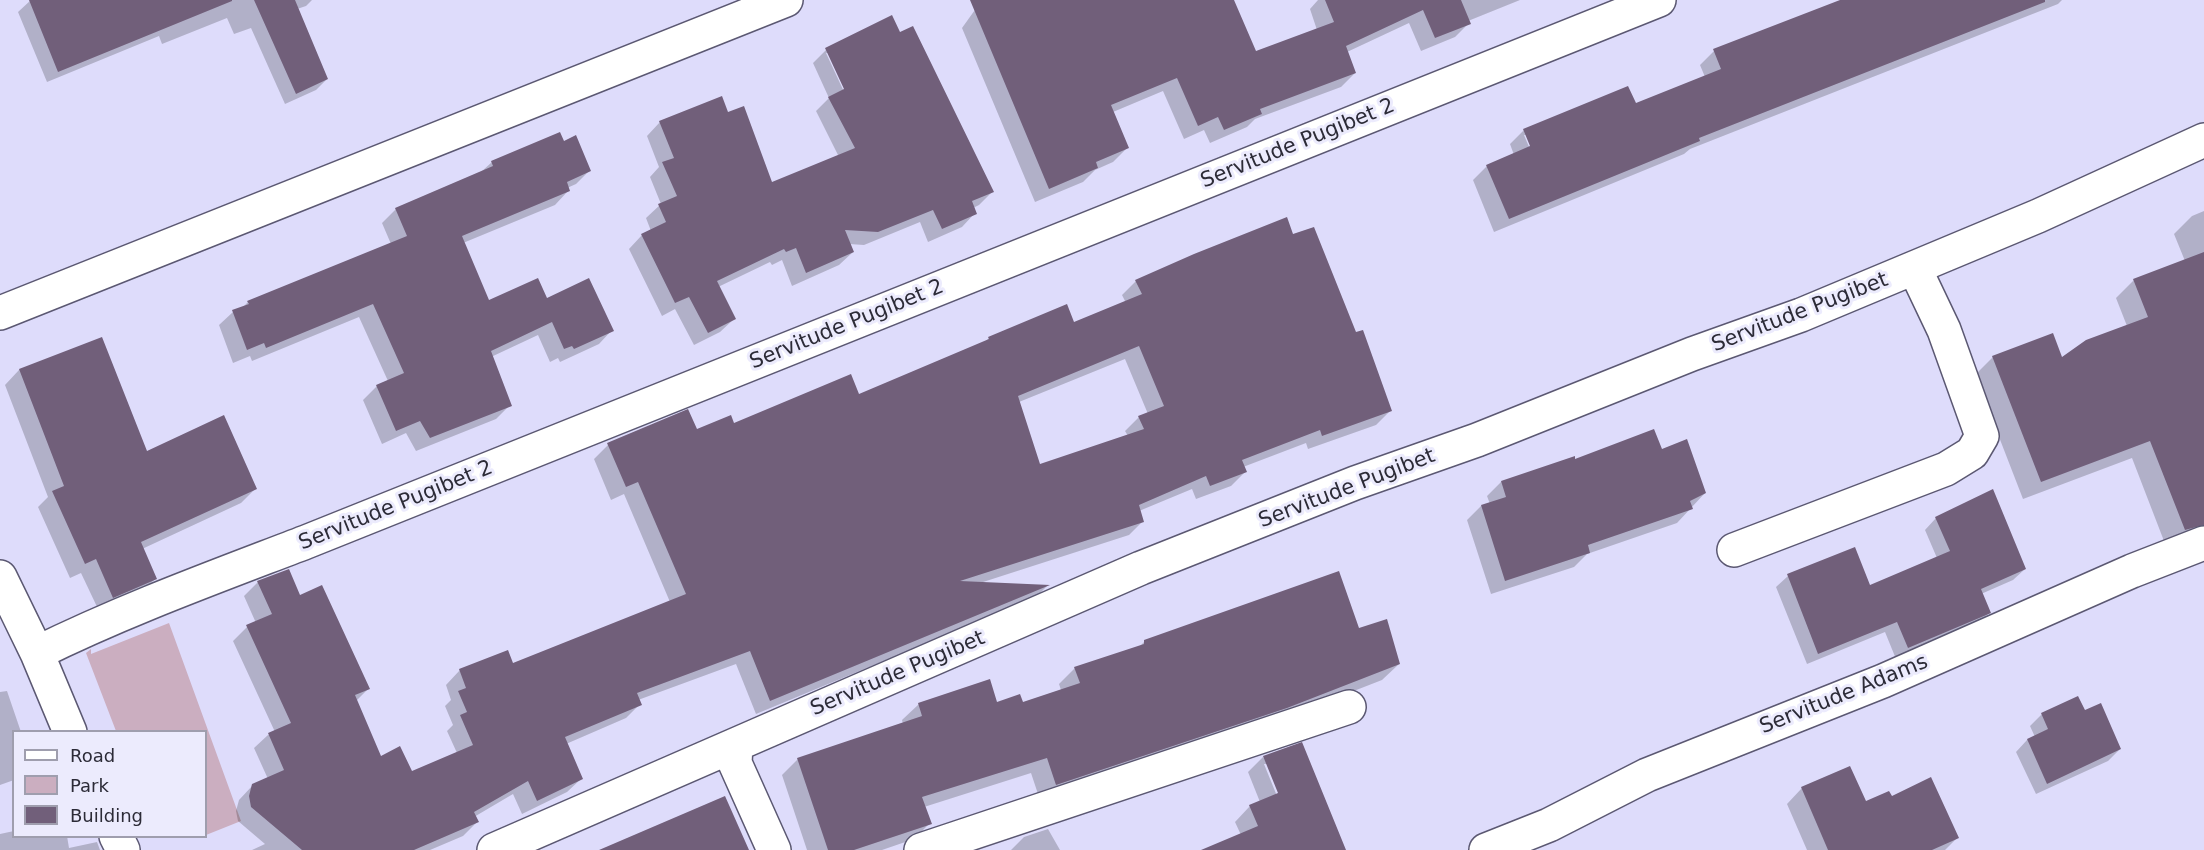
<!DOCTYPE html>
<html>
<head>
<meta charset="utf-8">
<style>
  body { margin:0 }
  #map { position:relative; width:2204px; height:850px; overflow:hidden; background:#dedcfb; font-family:"DejaVu Sans",sans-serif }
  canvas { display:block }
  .legend { position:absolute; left:12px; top:730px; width:195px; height:108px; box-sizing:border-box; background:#ecebfd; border:2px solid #9f9eae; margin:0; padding:8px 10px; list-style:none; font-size:18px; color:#2c2b37 }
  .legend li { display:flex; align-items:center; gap:12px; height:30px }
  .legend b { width:30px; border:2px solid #9f9eae }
</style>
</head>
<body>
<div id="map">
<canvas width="2204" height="850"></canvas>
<ul class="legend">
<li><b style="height:8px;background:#fff"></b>Road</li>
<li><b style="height:16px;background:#cbaec0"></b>Park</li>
<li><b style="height:16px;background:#715f7a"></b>Building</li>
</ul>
</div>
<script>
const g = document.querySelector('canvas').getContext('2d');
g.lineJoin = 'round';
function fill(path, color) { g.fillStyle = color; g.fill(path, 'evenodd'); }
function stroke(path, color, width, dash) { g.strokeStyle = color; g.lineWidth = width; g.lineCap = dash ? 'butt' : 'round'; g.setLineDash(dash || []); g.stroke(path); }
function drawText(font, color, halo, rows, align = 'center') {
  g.font = font + ' "DejaVu Sans",sans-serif'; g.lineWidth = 6; g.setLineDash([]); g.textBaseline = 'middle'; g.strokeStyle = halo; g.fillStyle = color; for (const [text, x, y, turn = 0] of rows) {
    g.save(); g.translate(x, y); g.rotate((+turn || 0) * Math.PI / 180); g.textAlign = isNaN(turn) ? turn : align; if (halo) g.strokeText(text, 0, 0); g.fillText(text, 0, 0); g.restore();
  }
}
const green = new Path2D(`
  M169,623l72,198 -35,14v-103l-90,-1 -30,-78 5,-4v5z`);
const shadow = new Path2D(`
  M31,0h281l-6,6 -9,3 30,70 -11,11 -31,14 -34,-76 -17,6 -7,-16 -65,26 -3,-8 -112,46 -29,-70z
  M982,0h251l23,53 61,-23 -7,-21 8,-9h202l-52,21 1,2 -14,14 -34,14 -12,-28 -62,29 8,21 -14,14 -86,32 -8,8 -37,16 -6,-13 -20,9 -21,-48 -50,21 14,36 -14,14 -18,8 -12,12 -48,20 -73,-174z
  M1844,0h218l-4,4 -368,145 -6,5 -190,78 -21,-52 14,-14 27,-11 -4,-11 14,-14 111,-25 70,-28 -5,-12 14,-14zM1524,135h3l7,18 -2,1z
  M900,34l92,158 -13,13 -6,3 2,5 -13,14 -34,15 -8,-20 -56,23 -15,-1 4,8 -14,13 -47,21 -10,-26 -10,5 -2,-3 -52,25 16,32 -14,13 -26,13 -19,-36 -13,7 -33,-67 13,-14 9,-4 -5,-13 15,-14 -11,-27 9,-10 -12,-31 13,-14 67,-8 44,70 68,-27 -23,-46 13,-13 -16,-35 13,-13zM826,53h3l20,42 -3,1z
  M563,143l26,28 -13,13 -9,4 1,3 -13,14 -92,38 25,59 58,-2 66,30 -13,14 -39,18 -2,-4 -8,4 -12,-27 -47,22 19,48 -14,14 -80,32 -10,-18 -24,11 -19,-44 14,-14 11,-5 -29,-64 -107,44 -2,-5 -17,7 -14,-38 14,-13 9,-4 6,-6 143,-58 -9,-21 14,-14 85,-37 11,-10z
  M2204,211v315l-40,15 -32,-83 -109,41 -48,-124 18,-18 69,3 65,-34 -11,-28 18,-18 51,-19 -11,-27 18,-18z
  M1292,236l63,98 35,77 -14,14 -68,24 -2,-6 -63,24 2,5 -14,14 -35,13 -4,-10 -53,22 4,10 -14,14 -149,48 67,3 -12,12 -279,116 -20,-50 -98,36 2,4 -14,14 -60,26 16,34 -15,14 -45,22 -9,-20 -39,23 3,5 -14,14 -33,14h-178l13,-6 -27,-23 -2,-10 3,-11 14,-15 15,-6 -14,-31 14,-13 7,-3 -42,-91 14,-14 9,-4 -12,-27 14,-14 42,15 68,92 -12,12 24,57 31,15 46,-20 -10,-22 6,-6 -8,-19 6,-6 -5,-15 14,-15 52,-5 158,-63 -46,-108 -13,6 -17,-41 14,-14 80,-34 8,20 37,-6 125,-29 126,-53 5,-5 84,-14 53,-21 -4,-8 14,-14zM1125,359l23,55 -9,3 -14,14 3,5 -89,30 -20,-64z
  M101,339l45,114 110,35 -15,15 -99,46 14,29 -15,15 -42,18 -18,-38 -11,5 -32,-71 10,-10 -43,-112 14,-15z
  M1661,451l44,42 -28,30 -90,31 -13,13 -83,27 -24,-74 14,-14 9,-2 -3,-8 14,-14 73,-21z
  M1936,518l89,51 -12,11 -32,14 8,19 -11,11 -82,35 -11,-27 -78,32 -31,-77 12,-11 66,-27 15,38 68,-29 -12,-28z
  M1358,630l41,34 -17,16 -113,44 -229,76 -9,-27 -107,34 6,16 -16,16 -32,11h-75l-25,-75 16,-16 105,-35 -1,-4 17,-16 103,-1 39,-13 -2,-6 16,-16 64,-21 6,-6z
  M7,691l14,41h-7v48l-14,5v-93z
  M2084,712l36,37 -12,12 -72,33 -20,-42 11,-12 8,-3 -5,-11 12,-12z
  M1263,757l81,93h-127l24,-15 -6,-13 15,-16 10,-4 -12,-30zM1264,764h3l15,35 -3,2z
  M1802,788l63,15 26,-5 66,40 -12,12h-138l-20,-46z
  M1048,829l12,21h-49l13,-13z
  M14,831v5h53l2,12 28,-6 3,8h-100v-16z`);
const building = new Path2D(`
  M29,0h203v1l-174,71z
  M254,0h41l33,79 -32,15z
  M970,0h264l22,51 78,-29 -9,-22h136l10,24 -36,14 -12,-28 -77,36 10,27 -96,36 2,5 -38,16 -6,-13 -20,9 -21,-48 -66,27 18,43 -33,14 2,6 -49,21z
  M1840,0h205v2l-346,136 1,3 -191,78 -23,-54 44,-19 -7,-17 105,-43 8,17 85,-34 -8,-20z
  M892,15l8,17 13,-6 81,166 -22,9 5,13 -35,15 -9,-19 -55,22 -33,-2 9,22 -48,21 -10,-25 -10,4 -2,-3 -67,32 19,38 -28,14 -19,-36 -14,6 -34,-69 25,-12 -8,-18 19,-8 -15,-34 12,-4 -15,-37 63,-25 6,16 16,-6 28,76 83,-34 -27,-51 16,-8 -19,-41z
  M560,132l4,9 12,-6 15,36 -24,11 3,9 -108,45 27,64 49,-22 9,20 42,-20 25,53 -40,18 -2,-3 -8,3 -12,-27 -61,29 21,55 -82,32 -10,-17 -24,10 -20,-46 28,-12 -31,-69 -107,44 -2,-5 -17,7 -15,-40 17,-6 -2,-3 160,-65 -12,-28 98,-42 -2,-5z
  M1287,217l6,17 21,-7 42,105 7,-2 29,81 -70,25 -2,-6 -78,30 5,12 -37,14 -4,-10 -67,29 5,17 -184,59 90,4 -280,116 -20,-50 -113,42 5,12 -77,32 18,42 -46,22 -9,-20 -54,31 5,10 -65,28h-112l-51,-43 -2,-11 3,-12 32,-14 -16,-37 23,-10 -45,-98 26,-11 -15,-33 32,-12 11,26 22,-10 48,104 -15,6 26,61 19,-10 12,25 61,-26 -13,-30 7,-3 -9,-21 8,-3 -7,-19 49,-19 5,13 173,-69 -48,-112 -12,5 -19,-44 81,-34 9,20 34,-14 3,8 117,-49 8,20 130,-55 -1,-2 79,-33 7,18 68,-28 -7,-14 59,-26zM1139,346l25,60 -26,10 6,13 -104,35 -22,-68z
  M2204,252v273l-19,5 -35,-89 -109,41 -49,-126 61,-23 9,24 24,-17 62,-23 -15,-38z
  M102,337l45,114 77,-36 33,74 -116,53 16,37 -44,19 -17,-39 -11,5 -33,-73 12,-5 -45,-117z
  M1654,429l8,20 25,-10 19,54 -16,8 3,8 -105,36 2,8 -85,28 -24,-76 25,-8 -5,-16 74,-25v3z
  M1993,489l33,80 -45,20 10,24 -83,35 -11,-26 -79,32 -31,-80 68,-27 15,38 80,-34 -15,-34z
  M1339,571l20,57 28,-9 13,45 -113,44 -231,77 -9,-27 -125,39 10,27 -78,26h-26l-31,-92 125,-42 -4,-13 72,-24 7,23 23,-8 3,8 57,-19 -6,-16 70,-23v-4z
  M2078,696l7,14 16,-7 20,46 -74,35 -20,-45 21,-10 -7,-16z
  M1302,742l44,108h-145l57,-24 -9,-21 29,-12 -15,-37z
  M1850,766l16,35 23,-10 3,5 39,-19 28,61 -27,12h-104l-27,-63z
  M725,796l24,54h-150z`);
const minor = new Path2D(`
  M0,313l786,-313
  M1734,550l212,-81 26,-16 10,-17 -38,-106 -29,-61
  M0,577l37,76 33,79
  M37,653c87,-43 178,-76 269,-111l1353,-542
  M736,745l-1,18 39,87
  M116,836l7,14
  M494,850l647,-282 214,-85 122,-43 215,-86 109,-39 237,-99 166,-76
  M921,850l428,-143
  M1486,850l63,-25 98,-50 236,-94 249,-110 72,-28`);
const streetNames = [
  ["Servitude Pugibet 2",1298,144,-22],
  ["Servitude Pugibet",1800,313,-21],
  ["Servitude Pugibet 2",847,325,-22],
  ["Servitude Pugibet",1347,489,-21],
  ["Servitude Pugibet 2",396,506,-22],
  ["Servitude Pugibet",898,674,-23],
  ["Servitude Adams",1844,695,-22]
];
fill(green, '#cbaec0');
fill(shadow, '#0003');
fill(building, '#715f7a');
stroke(minor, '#5b5872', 36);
stroke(minor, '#fff', 33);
drawText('21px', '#2c2b37', '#ecebfd', streetNames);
</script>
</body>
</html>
